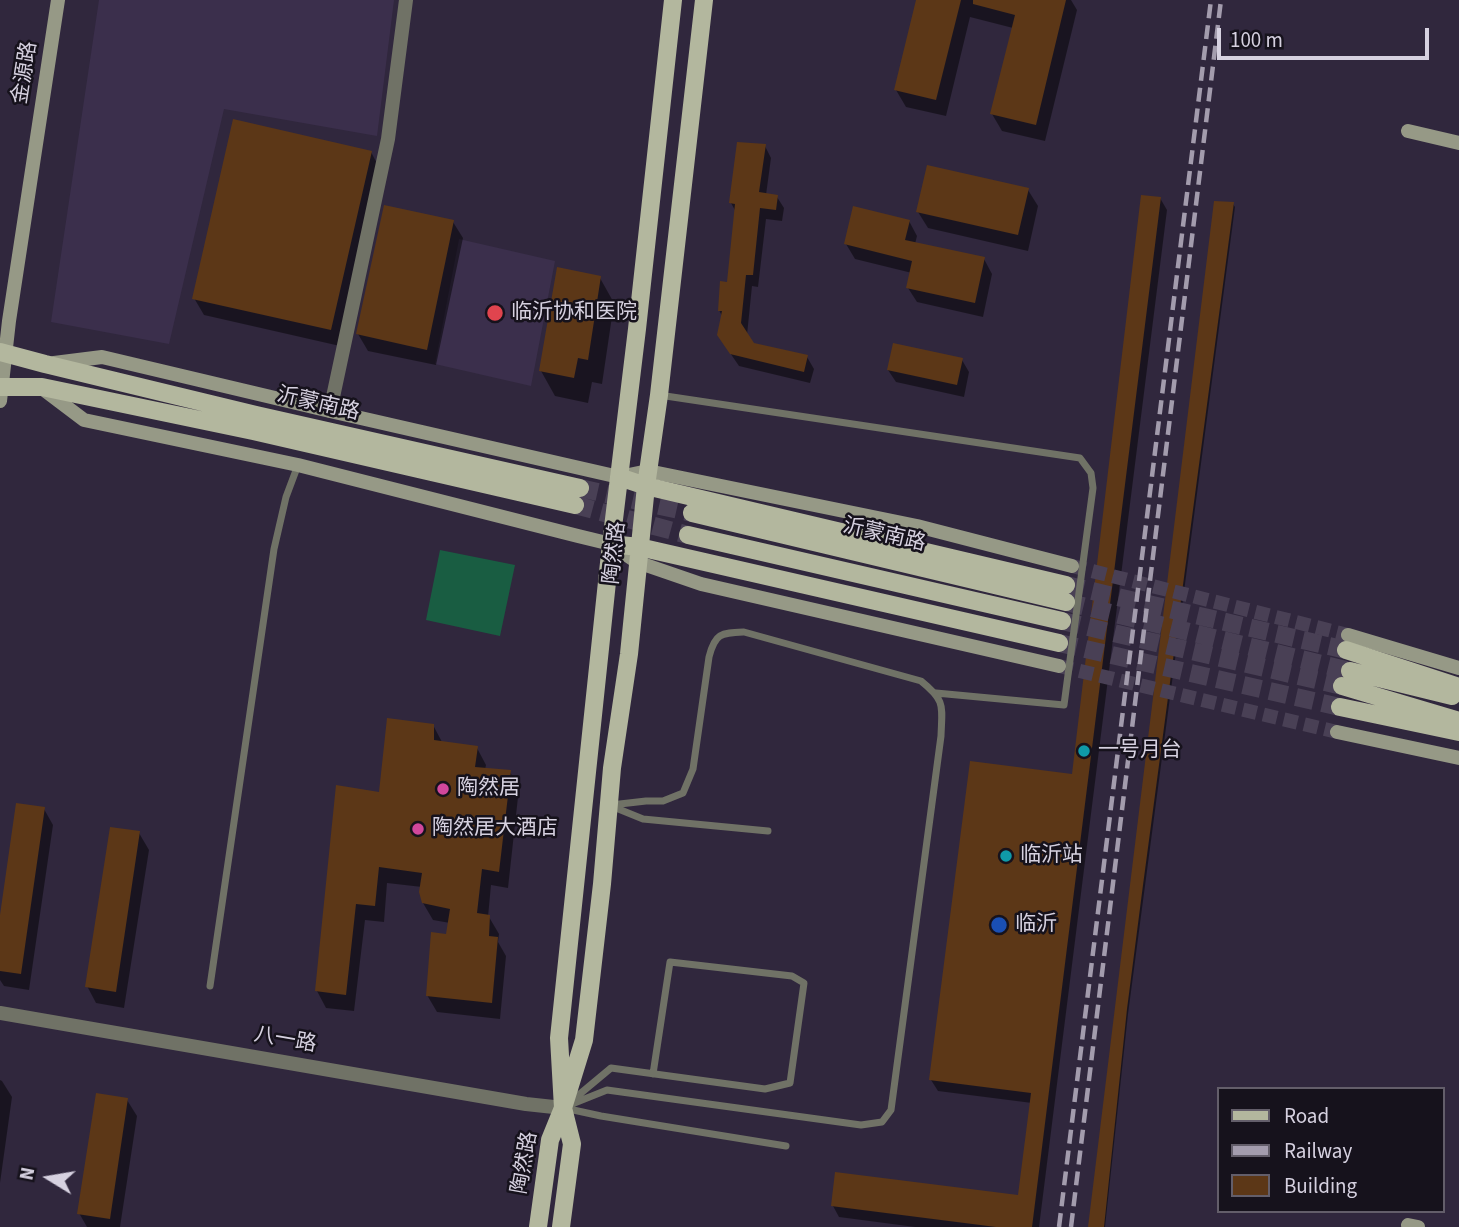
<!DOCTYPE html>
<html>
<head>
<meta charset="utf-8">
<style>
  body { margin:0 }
  #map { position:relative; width:1459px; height:1227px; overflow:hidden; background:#30273d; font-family:"Source Sans 3",sans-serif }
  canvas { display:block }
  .legend { position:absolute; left:1217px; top:1087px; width:228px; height:126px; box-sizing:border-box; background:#16121c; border:2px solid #635e6a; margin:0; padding:9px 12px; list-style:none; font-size:21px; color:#d6d1e0 }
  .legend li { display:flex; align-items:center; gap:14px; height:35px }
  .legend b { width:35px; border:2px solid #635e6a }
  .north { position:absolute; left:14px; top:1143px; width:70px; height:70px; -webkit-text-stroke:5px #16121c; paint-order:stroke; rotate:281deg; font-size:19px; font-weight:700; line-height:28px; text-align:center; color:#d6d1e0 }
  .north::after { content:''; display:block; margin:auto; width:24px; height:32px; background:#d6d1e0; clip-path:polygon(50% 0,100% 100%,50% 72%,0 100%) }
  .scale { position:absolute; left:1217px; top:28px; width:212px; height:32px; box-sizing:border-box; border:4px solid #d6d1e0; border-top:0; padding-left:9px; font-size:21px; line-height:24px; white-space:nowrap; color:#d6d1e0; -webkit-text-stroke:5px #16121c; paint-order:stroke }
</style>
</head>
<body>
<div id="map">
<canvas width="1459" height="1227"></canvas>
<ul class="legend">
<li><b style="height:9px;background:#b3b79e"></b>Road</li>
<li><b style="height:9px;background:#a39cad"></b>Railway</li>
<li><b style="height:19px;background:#5c3717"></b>Building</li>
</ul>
<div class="north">N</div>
<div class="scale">100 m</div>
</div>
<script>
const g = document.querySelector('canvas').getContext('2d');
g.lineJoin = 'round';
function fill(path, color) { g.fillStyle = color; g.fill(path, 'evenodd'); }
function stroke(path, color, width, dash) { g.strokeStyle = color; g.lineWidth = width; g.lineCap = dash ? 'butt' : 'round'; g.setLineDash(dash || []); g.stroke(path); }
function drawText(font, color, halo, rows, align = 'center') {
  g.font = font + ' "Source Sans 3","Noto Sans SC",sans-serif'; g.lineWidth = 5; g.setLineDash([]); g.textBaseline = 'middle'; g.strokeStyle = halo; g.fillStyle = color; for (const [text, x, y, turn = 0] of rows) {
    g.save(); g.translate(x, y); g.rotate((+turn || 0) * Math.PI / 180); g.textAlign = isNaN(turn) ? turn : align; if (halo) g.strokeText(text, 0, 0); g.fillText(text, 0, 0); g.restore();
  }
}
const built = new Path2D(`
  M99,0h295l-17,136 -153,-27 -55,235 -118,-22z
  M459,239l96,22 -24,125 -96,-22z`);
const green = new Path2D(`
  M440,550l75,15 -15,71 -74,-16z`);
const shadow = new Path2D(`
  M918,0h153l6,10 -32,131 -43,-10 -10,-17 21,-86 -43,-11 -24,99 -40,-9 -10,-17z
  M765,146l6,12 -5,37 11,2 7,11 -2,13 -16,-2 -8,68 -6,-1 -5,49 6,9 54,13 7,12 -4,14 -71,-17 -13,-19 -4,-31 -3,-6 10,-26 7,-72 -5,-9z
  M371,152l9,17 -40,177 -136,-31 -10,-17z
  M1028,190l10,16 -10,45 -100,-23 -10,-16z
  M1160,198l7,12 -128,1017h-124l-76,-10 -6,-11 187,-9 12,-94 -94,-12 -7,-11 142,-304z
  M1233,204l2,3 -107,807 -23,213h-15z
  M909,221l8,15 -2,8 69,15 8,15 -9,43 -66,-15 -9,-14 4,-15 -57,-14 -9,-15z
  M453,222l10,16 -27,127 -68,-14 -10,-17z
  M600,278l14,25 -12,81 -10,-2 -4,21 -33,-7 -14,-25z
  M962,360l7,12 -5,25 -68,-15 -8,-12z
  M433,725l9,17 35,6 9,17 -1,5 25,2 9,16 -11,100 -17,-3 -3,32h1l10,17 -1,8 8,14 -6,63 -63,-7 -10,-17 20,-59 3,-13 -17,-3 -10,-17 -1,-16 -35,-4 -3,39 -19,-2 -11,91 -28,-3 -9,-17 64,-197z
  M44,809l9,16 -24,165 -25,-4 -4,-6v-53z
  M139,833l10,17 -25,158 -28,-5 -9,-17z
  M0,1080l2,1 10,16 -12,86z
  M127,1100l10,16 -17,111h-33l-8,-14z`);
const building = new Path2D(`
  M916,0h45l-25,100 -42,-10z
  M973,0h93l-30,125 -46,-11 25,-99 -42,-11z
  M233,119l139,32 -41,179 -139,-31z
  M737,142l29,2 -7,48 19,3 -2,15 -16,-2 -7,67h-7l-5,48 13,20 54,12 -4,17 -74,-18 -13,-19 5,-24h-4l2,-30 7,1 8,-78 -6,-1z
  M927,165l102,23 -11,47 -102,-23z
  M1141,195l20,2 -129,1030h-36l-165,-21 4,-34 183,23 13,-102 -102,-13 41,-319 102,13z
  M1214,201l20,1 -91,683 -16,124 -23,218h-16z
  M384,205l70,15 -27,130 -71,-16z
  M853,206l57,14 -5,20 80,17 -10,46 -69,-15 6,-27 -68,-17z
  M557,267l44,9 -13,84 -10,-2 -4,20 -35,-7z
  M893,343l70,15 -6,27 -70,-15z
  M387,718l47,6v16l44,6 -3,21 36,3 -12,102 -17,-3 -5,44 13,2 -1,21 9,1 -6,66 -66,-7 5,-64 15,2 4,-25 -28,-6 -3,-11 3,-19 -43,-6 -4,39 -19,-2 -10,91 -31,-4 21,-206 43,7z
  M16,803l29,4 -24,167 -21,-3v-56z
  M110,827l30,4 -24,161 -31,-5z
  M96,1093l32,5 -18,121 -33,-5z`);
const secondaryTunnel = new Path2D(`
  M1072,566l276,69
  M1059,666l278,66`);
const primaryTunnel = new Path2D(`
  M580,488l112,25
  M575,505l113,30
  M1066,585l280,65
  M1066,602l284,69
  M1062,621l280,65
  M1059,643l281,64`);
const lane = new Path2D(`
  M659,395l421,63 11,15 2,15 -29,217 -128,-12
  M611,806l32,13 125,12
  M210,986l64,-437 12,-52 12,-32
  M569,1103l42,-35 154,21 25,-6 14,-100 -12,-7 -122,-14 -17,112
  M567,1106l40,-16 254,35 21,-3 9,-12 50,-374c1,-30 5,-35 -20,-55l-177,-49c-23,1 -29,1 -35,25l-16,112 -10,24 -20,8h-17l-35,4
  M564,1108l37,8 185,30`);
const street = new Path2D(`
  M330,411l58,-272 18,-139
  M0,1013l526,91 37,4`);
const secondary = new Path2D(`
  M1408,131l51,12
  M54,363l48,-6 228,54 289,66 29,-6 269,55 155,40
  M43,389l41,31 214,45 280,71 33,8 26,18 64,22 358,82
  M0,401l9,-80 49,-321
  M1348,635l111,33
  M1337,732l122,26
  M1408,1225l10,2`);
const primary = new Path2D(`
  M0,352l45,12 211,51 324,73
  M0,387h42l211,44 322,74
  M619,477l27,9 420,99
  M692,513l374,89
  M688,535l374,86
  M611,544l28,3 420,96
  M1346,650l113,37
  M1350,671l102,25
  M1342,686l117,35
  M1340,707l119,25
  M538,1227l12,-87 13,-32 21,-68 18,-156 10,-116 17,-114 17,-168 13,-91 45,-395
  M561,1227l11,-83 -9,-36 -4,-70 52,-494 26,-215 36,-329`);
const rail = new Path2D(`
  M1059,1227l152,-1227
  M1071,1227l150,-1227`);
const markers = [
  [495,313,9,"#e0444e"],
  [1084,751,7,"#0f9aa8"],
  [443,789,7,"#d1479c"],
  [418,829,7,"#d1479c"],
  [1006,856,7,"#0f9aa8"],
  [999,925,9,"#1a4fb4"]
];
const streetNames = [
  ["金源路",26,73,-81],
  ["沂蒙南路",318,405,13],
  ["沂蒙南路",884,536,13],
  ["陶然路",616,553,-84],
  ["八一路",285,1041,10],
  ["陶然路",526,1163,-80]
];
const poiNames = [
  ["临沂协和医院",511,313],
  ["一号月台",1098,751],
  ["陶然居",457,789],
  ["陶然居大酒店",432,829],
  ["临沂站",1020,856],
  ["临沂",1015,925]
];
fill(built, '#3b2f4c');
fill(green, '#195d42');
fill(shadow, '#0007');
fill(building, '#5c3717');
stroke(secondaryTunnel, '#494055', 14, [14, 7]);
stroke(primaryTunnel, '#494055', 18, [18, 9]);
stroke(lane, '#707266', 7);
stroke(street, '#707266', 14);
stroke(secondary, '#969986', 14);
stroke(primary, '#b3b79e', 18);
stroke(rail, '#a39cad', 4.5, [14, 7]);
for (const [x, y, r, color] of markers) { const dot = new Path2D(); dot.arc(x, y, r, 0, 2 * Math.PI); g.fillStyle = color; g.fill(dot); stroke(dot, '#16121c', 2.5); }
drawText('21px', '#d6d1e0', '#16121c', streetNames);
drawText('21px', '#d6d1e0', '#16121c', poiNames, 'left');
</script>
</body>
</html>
